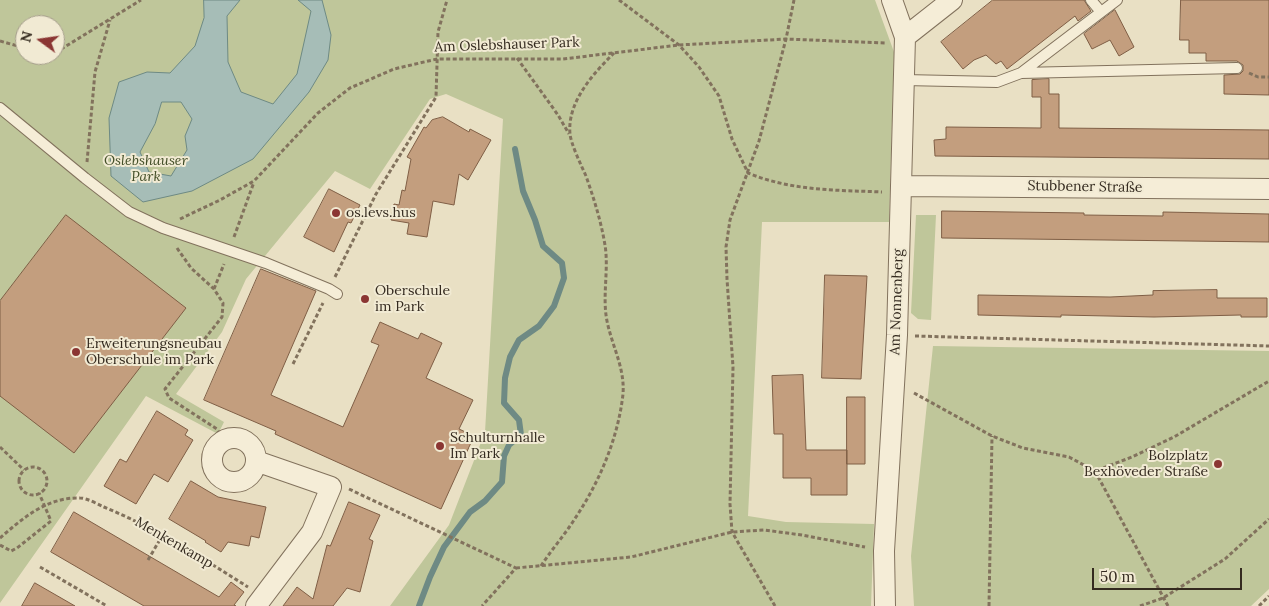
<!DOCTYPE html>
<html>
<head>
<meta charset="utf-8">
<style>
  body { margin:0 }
  #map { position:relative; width:1269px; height:606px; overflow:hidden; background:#e9e0c4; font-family:Lora,serif }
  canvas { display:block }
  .north { position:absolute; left:15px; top:15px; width:50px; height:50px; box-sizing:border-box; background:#f1ead3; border:1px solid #a59d8b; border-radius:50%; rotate:284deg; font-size:14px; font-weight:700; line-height:20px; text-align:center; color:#342a1f }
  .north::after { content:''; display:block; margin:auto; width:18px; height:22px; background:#8b3633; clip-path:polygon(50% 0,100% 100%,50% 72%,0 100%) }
  .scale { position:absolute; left:1092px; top:568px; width:150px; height:22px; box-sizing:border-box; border:2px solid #342a1f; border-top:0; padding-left:6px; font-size:15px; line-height:18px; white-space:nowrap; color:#342a1f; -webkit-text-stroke:4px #f1ead3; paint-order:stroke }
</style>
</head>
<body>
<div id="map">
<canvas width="1269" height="606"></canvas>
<div class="north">N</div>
<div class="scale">50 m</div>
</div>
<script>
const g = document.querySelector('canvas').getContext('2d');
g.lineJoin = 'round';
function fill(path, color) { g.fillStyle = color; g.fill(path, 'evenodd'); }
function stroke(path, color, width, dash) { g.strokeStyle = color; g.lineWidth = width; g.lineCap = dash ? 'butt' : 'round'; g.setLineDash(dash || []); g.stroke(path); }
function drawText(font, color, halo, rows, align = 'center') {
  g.font = font + ' Lora,serif'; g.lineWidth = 4; g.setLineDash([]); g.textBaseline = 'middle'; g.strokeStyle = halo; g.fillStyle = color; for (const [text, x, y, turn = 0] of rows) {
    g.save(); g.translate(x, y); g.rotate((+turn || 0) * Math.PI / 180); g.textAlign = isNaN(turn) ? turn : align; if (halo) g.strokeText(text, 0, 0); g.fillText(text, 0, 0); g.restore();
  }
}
const green = new Path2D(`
  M0,0h875l19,52 -5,170h-127l-14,294 38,6 88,2 -3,82h-481l59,-81 36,-93 18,-313 -57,-25 -16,5 -60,90 -35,-18 -89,108 -24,53 -46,62 48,28 -6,12 -72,-38 -146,207zM25,25h30v30h-30z
  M916,215h20l-5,105 -13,-1 -7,-6z
  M933,346l336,5v238l-18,17h-337l-3,-50z`);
const water = new Path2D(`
  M204,0h36l-13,16 1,46 13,30 32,12 24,-30 14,-63 -13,-11h24l9,35 -3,25 -19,32 -56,67 -61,32 -49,11 -32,-26 -2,-58 10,-36 28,-10 23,1 25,-27 9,-28zM162,102h19l11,17 -7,17 2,14 -16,26 -22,-4 -9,-20 15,-28z`);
const stream = new Path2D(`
  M419,606l11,-29 14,-30 26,-35 15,-11 17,-19 2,-26 5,-11 12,-10 -2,-15 -15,-17 1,-25 5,-21 9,-17 20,-14 15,-20 10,-28 -2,-15 -19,-17 -8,-26 -12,-29 -8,-42`);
const building = new Path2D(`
  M993,0h91l7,11 -13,10 -3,-5 -68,53 -6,-8 -5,3 -10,-9 -12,5 -11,9 -22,-27z
  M1181,0h88v95l-45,-1v-19l16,-1 3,-3v-6l-6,-4h-31v-8h-17v-13h-9z
  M1115,10l19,37 -15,9 -9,-16 -18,9 -8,-15z
  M1049,79v15h10v34l210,2v29l-334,-3 -1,-16 12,-1v-12l95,1v-31h-9v-17z
  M443,117l26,15 1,-3 21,11 -23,40 -9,-6 -5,31 -21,-4 -6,36 -20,-3 2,-11 -18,-3 3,-16 5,1 3,-15 3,1 6,-32 -4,-2 17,-30 2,1 6,-8z
  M329,189l31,16 -9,18 -3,-1 -14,30 -30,-15z
  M942,211l142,2v2l79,1v-4l106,2v28l-327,-4z
  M66,215l120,93 -112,145 -74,-57v-95z
  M261,269l55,22 -45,104 72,32 36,-82 -8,-3 9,-20 38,17 3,-6 21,10 -16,35 47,22 -14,29 15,7 -33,73 -166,-75 1,-3 -72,-31z
  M825,275l42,1 -6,103 -39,-1z
  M1217,290v8h50v19h-26v-2l-87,2 -93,-2v2l-83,-2v-20l132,2 43,-2v-4z
  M803,375l3,75h41v45h-36v-17h-28v-44h-9l-2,-58z
  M847,397h18v67h-18z
  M157,411l31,19 -3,5 8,5 -25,42 -14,-8 -18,30 -32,-18 16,-27 6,3z
  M191,481l27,16 48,10 -7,31 -8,-2 -2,10 -21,-4 -7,10 -16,-10 1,-1 -37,-22z
  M349,502l31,13 -11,24 4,2 -13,51 -13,-4 -14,18h-50l14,-19 16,12 14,-54 3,1z
  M74,512l145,85 12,-15 13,10 -10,13 2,1h-92l-93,-54z
  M35,583l40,23h-53z`);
const path = new Path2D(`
  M619,0l60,45 20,22 20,29 13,43 16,34c44,18 87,17 134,19
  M0,41l25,7
  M55,51h3l83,-51
  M517,58l41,57 11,19
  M1249,73l9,4h11
  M87,162l8,-90 15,-52
  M180,219l40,-19 34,-19 64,-68 32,-25 44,-19 43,-10h126l116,-14 107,-6 99,4
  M234,237l20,-55
  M177,248l14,20 23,21 9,14 -1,14 -57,72 4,9 48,31 6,11
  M335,277l41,-83 60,-97 2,-65 9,-32
  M214,289l10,-25
  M915,336l354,10
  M293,364l30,-61
  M914,393l78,43 31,12 46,9 26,14
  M0,447l24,23
  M19 481a14 14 0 1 1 28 0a14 14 0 1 1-28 0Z
  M349,489l167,79 -34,38
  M0,538c23,-20 47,-41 80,-40 7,0 17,6 24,9 51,21 98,51 144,80
  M0,545l11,6 6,-3 34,-27 -12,-28
  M148,560l14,-24
  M541,566c10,-16 23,-30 33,-46 25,-37 44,-81 49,-126 2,-26 -11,-48 -16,-73 -5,-25 2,-51 -2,-76 -4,-24 -11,-46 -19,-69 -5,-11 -15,-32 -16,-42 -3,-32 23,-60 44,-81
  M40,567l67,39
  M516,568l115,-11 101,-25 32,-2 38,5 63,12
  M775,606l-43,-74 -2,-28 3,-137 -6,-88 -1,-32 4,-27 29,-79 27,-102 8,-39
  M989,606l3,-170
  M1140,606l23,-8 62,-39 44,-40
  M1168,606l-73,-135 37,-14 42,-20 95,-56
  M1259,606l10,-10`);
const lane = new Path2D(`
  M1091,0l10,12
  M1021,73l216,-5
  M904,80l93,2 24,-9 96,-73
  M0,108l85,70 44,34 34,16 103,35 63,26 8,5`);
const street = new Path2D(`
  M905,37l47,-37
  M902,186l367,3
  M212 460a22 22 0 1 1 44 0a22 22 0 1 1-44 0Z
  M256,461l75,26 -19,45 -56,74
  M885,606l-1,-55 13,-216 8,-298 -13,-37`);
const markers = [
  [336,213,5,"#8b3633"],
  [365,299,5,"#8b3633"],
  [76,352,5,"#8b3633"],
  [440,446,5,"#8b3633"],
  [1218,464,5,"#8b3633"]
];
const streetNames = [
  ["Am Oslebshauser Park",507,45,-2],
  ["Stubbener Straße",1085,187,1],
  ["Am Nonnenberg",897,302,-88],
  ["Menkenkamp",174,543,30]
];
const parkNames = [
  ["Oslebshauser",146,161],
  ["Park",146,177]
];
const poiNames = [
  ["os.levs.hus",346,213],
  ["Oberschule",375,291],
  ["im Park",375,307],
  ["Erweiterungsneubau",86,344],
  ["Oberschule im Park",86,360],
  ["Schulturnhalle",450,438],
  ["Im Park",450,454],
  ["Bolzplatz",1208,456,"right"],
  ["Bexhöveder Straße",1208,472,"right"]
];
fill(green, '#bfc69a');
fill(water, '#a6bdb7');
stroke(water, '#6e8a84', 1);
stroke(stream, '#6e8a84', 6);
fill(building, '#c39e7e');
stroke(building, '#7f5e45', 1);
stroke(lane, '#82725d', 12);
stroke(street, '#82725d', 22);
stroke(path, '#82725d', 3, [4, 2.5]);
stroke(lane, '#f5edd7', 10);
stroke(street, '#f5edd7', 20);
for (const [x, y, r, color] of markers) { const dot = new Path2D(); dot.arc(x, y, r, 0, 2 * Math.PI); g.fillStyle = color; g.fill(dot); stroke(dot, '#f1ead3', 2); }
drawText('14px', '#342a1f', '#f1ead3', streetNames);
drawText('italic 14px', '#434e28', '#f1ead3', parkNames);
drawText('14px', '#342a1f', '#f1ead3', poiNames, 'left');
</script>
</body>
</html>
